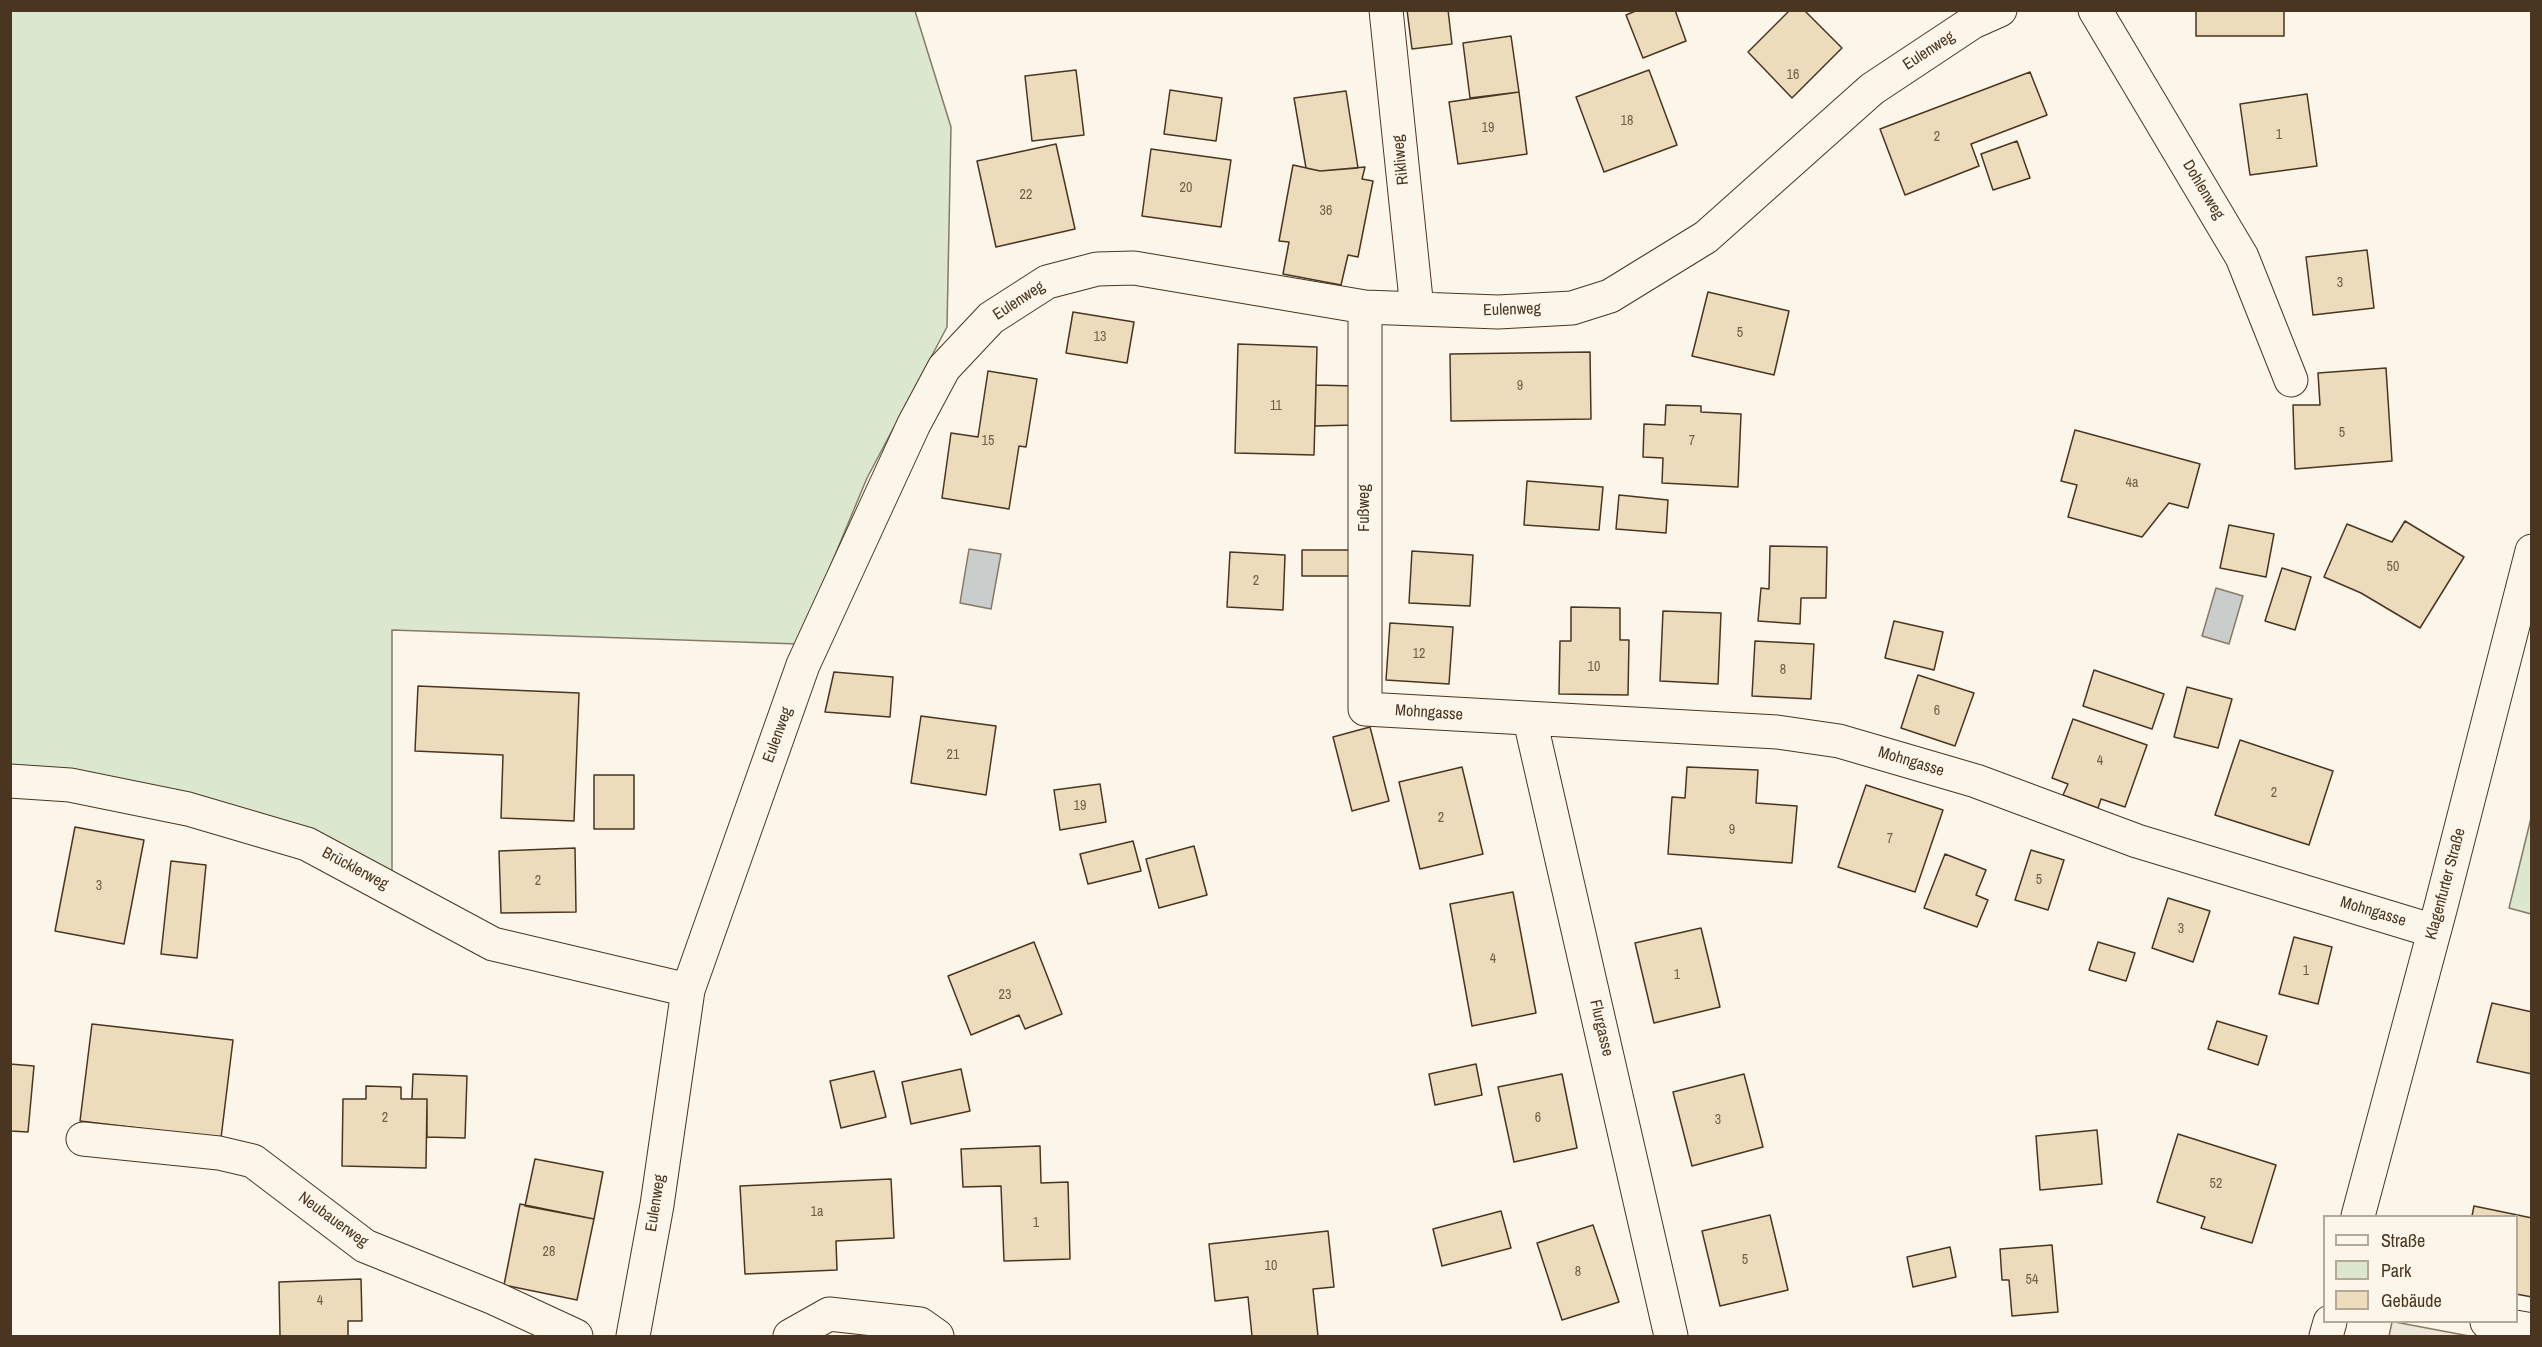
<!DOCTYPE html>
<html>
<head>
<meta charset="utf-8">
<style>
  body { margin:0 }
  #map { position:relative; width:2542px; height:1347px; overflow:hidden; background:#fbf6e9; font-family:"Archivo Narrow",sans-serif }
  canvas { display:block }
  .frame { position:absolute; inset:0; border:12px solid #4a3520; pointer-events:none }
  .legend { position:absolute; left:2323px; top:1215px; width:195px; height:108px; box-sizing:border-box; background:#fbf6e9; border:2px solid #b4a999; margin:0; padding:8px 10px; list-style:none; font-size:18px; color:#4a3520 }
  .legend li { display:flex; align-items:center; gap:12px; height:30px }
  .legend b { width:30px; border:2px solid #b4a999 }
</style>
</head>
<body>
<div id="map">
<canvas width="2542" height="1347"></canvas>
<div class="frame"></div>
<ul class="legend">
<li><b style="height:8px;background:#fbf6e9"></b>Straße</li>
<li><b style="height:16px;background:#dce7d0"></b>Park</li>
<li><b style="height:16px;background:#ecdcbc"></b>Gebäude</li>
</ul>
</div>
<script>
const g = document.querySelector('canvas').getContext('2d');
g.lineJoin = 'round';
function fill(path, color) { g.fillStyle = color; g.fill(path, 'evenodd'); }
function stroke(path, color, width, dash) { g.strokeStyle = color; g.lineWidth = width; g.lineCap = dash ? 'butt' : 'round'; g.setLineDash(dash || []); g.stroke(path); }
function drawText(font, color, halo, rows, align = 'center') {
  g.font = font + ' "Archivo Narrow",sans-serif'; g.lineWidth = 4.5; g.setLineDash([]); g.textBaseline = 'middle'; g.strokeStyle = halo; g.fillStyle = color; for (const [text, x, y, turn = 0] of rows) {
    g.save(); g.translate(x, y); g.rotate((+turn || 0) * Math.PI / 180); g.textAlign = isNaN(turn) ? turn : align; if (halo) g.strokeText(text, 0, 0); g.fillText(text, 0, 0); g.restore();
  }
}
const green = new Path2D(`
  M11,11h904l36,116 -4,200 -80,151 -69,166 -406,-14v247l-381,-99z
  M2531,818v96l-22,-6z`);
const parking = new Path2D(`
  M2392,1322h3l74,14h-80z`);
const water = new Path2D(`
  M969,549l32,5 -10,55 -31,-6z
  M2216,588l27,8 -14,48 -27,-8z`);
const building = new Path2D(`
  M1407,10h41l4,34 -40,5z
  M1638,10h37l11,31 -43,17 -17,-43z
  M1790,10h14l38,38 -50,50 -44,-46z
  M2196,10h88v26h-88z
  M1511,36l8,56 -49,6 -7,-55z
  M1076,70l8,65 -52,6 -7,-65z
  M1649,70l28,75 -73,27 -28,-75z
  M2030,72l17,43 -76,29 8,22 -74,29 -25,-66z
  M1170,90l52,8 -6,43 -52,-7z
  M1346,91l12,77 -38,3 -14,-3 -12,-70z
  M1519,92l8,62 -69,10 -9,-62z
  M2307,94l10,72 -67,9 -10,-71z
  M2017,141l13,37 -37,12 -12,-36z
  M1056,144l19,85 -79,18 -19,-86z
  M1151,149l80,11 -10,67 -79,-11z
  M1293,165l27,6 45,-4 -3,12 11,2 -15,76 -10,-2 -7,30 -58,-11 6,-32 -10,-1z
  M2367,250l7,58 -61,7 -7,-58z
  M1708,292l81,19 -15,64 -82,-19z
  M1073,312l61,10 -7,41 -61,-10z
  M1238,344l79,3 -3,108 -79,-2z
  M1590,352l1,67 -140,2 -1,-67z
  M2386,368l6,93 -97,8 -2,-64h27l-2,-32z
  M988,371l49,8 -11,68 -7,-1 -10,63 -67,-11 9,-65 27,4z
  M1316,385l39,1 -1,39 -39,1z
  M1666,405l35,1v6l40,2 -3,73 -76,-4 1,-25 -20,-1 1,-33 21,1z
  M2075,430l125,34 -12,44 -19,-5 -27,34 -74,-20 9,-32 -16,-4z
  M1527,481l76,6 -4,43 -75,-5z
  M1619,495l49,5 -2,33 -50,-4z
  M2405,521l59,36 -44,71 -59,-35 -37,-16 23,-53 45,18z
  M2229,525l45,9 -8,43 -46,-9z
  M1770,546l57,1 -1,51h-25l-1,26 -42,-3 3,-33 8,1z
  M1302,550h50v26h-50z
  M1412,551l61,4 -3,51 -61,-3z
  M1230,552l55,3 -2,55 -56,-3z
  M2282,568l29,9 -16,53 -30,-9z
  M1571,607l49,1v32h9l-1,55 -69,-1 1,-53h11z
  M1663,611l58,2 -3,71 -58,-3z
  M1894,621l49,11 -9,38 -49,-12z
  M1390,623l63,4 -4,57 -63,-4z
  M1755,641l59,3 -3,55 -59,-3z
  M2094,670l70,24 -12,35 -69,-23z
  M834,672l59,5 -3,40 -65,-5z
  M1918,675l56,18 -19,53 -54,-18z
  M418,686l161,7 -5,128 -73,-3 2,-63 -88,-4z
  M2187,687l45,12 -14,49 -44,-11z
  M921,716l75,10 -10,69 -75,-12z
  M2073,719l74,26 -22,62 -24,-8 -3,9 -35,-13 5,-11 -16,-6z
  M1370,727l19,74 -37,10 -19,-74z
  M2240,740l93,31 -24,74 -94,-30z
  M1462,767l21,87 -63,15 -21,-87z
  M1687,767l71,3 -2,33 41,3 -5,57 -124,-9 4,-57 13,1z
  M594,775h40v54h-40z
  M1100,784l6,38 -46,8 -6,-40z
  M1866,785l77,25 -28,82 -77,-25z
  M75,827l69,13 -20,104 -69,-13z
  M1133,841l8,30 -53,13 -8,-30z
  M1194,846l13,49 -48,13 -13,-49z
  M575,848l1,64 -75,1 -2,-62z
  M2031,850l33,10 -16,50 -33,-10z
  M1945,854l41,16 -10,25 12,5 -11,27 -53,-19z
  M171,861l35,4 -9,93 -36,-4z
  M1513,892l23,121 -64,13 -22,-122z
  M2168,898l42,13 -17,51 -41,-14z
  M1701,928l19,79 -66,16 -19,-80z
  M2294,937l38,10 -14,57 -39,-10z
  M1034,942l28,72 -37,15 -6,-14 -48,20 -23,-59z
  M2098,942l37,11 -9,28 -37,-11z
  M2492,1003l40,9v62l-55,-12z
  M2217,1021l50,15 -9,29 -50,-16z
  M92,1024l141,16 -12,98 -141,-17z
  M10,1064l24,2 -6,66 -18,-1z
  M1476,1064l6,31 -47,10 -6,-31z
  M961,1069l9,42 -59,13 -9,-42z
  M874,1071l12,46 -45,11 -11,-47z
  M413,1074l54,2 -2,62 -38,-1v-38h-15z
  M1562,1074l15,74 -63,14 -16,-75z
  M1744,1074l19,73 -71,19 -19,-74z
  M366,1086l35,1v12h26l-1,69 -84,-2 1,-67h23z
  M2097,1130l5,54 -62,6 -4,-54z
  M2178,1134l98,31 -24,78 -51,-15 4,-11 -48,-15z
  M1040,1146l1,37 27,-1 2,77 -66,2 -3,-75 -38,1 -2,-38z
  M535,1159l68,13 -9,47 -69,-13z
  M891,1179l3,59 -58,3 1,29 -92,4 -5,-88z
  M520,1204l74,15 -17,81 -73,-15z
  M2474,1206l58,12v79l-16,-3v-78h-44z
  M1501,1211l10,37 -69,18 -9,-37z
  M1770,1215l18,75 -68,16 -18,-75z
  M1593,1225l26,77 -57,18 -25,-77z
  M1328,1231l6,56 -21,2 5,47h-66l-4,-39 -33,4 -6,-57z
  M2052,1245l6,67 -46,4 -3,-36h-7l-2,-31z
  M1950,1247l6,30 -43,10 -6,-30z
  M361,1279l1,42h-14v15h-68l-1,-54z`);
const minor = new Path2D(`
  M1386,10l31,299
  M2095,10l147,247 49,123
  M1365,307v402l412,23 62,9 137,40 161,60 297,90
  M1530,720l141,616
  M10,781l60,4 118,24 119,35 186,100 195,46
  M83,1139l136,14 34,8 112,85 129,52 82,38
  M2487,1322l45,8
  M633,1336l24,-131 31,-215 115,-325 111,-241 30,-56 47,-50 56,-36 50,-13 37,-1 231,39 133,5 74,-4 38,-12 96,-59 166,-148 101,-67 27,-12
  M790,1336l39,-22 91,10 17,12`);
const major = new Path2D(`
  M2358,1216l83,-310 91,-355
  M2326,1336l4,-14`);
const numberNames = [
  ["16",1793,75],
  ["18",1627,121],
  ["19",1488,128],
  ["1",2279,135],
  ["2",1937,137],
  ["20",1186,188],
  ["22",1026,195],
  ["36",1326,211],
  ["3",2340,283],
  ["5",1740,333],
  ["13",1100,337],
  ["9",1520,386],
  ["11",1276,406],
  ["5",2342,433],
  ["15",988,441],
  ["7",1692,441],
  ["4a",2132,483],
  ["50",2393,567],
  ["2",1256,581],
  ["12",1419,654],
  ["10",1594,667],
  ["8",1783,670],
  ["6",1937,711],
  ["21",953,755],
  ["4",2100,761],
  ["2",2274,793],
  ["19",1080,806],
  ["2",1441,818],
  ["9",1732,830],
  ["7",1890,839],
  ["5",2039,880],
  ["2",538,881],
  ["3",99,886],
  ["3",2181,929],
  ["4",1493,959],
  ["1",2306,971],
  ["1",1677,975],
  ["23",1005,995],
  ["2",385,1118],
  ["6",1538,1118],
  ["3",1718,1120],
  ["52",2216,1184],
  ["1a",817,1212],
  ["1",1036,1223],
  ["28",549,1252],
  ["5",1745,1260],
  ["10",1271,1266],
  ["8",1578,1272],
  ["54",2032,1280],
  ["4",320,1301]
];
const streetNames = [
  ["Eulenweg",1929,51,-33],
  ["Rikliweg",1401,160,-96],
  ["Dohlenweg",2203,190,59],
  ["Eulenweg",1019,301,-33],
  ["Eulenweg",1512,310,-2],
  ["Fußweg",1365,508,-90],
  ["Mohngasse",1429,713,4],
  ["Eulenweg",778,735,-70],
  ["Mohngasse",1911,762,17],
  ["Brücklerweg",355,869,28],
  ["Klagenfurter Straße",2446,884,-75],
  ["Mohngasse",2373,912,17],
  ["Flurgasse",1601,1028,77],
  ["Eulenweg",656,1203,-81],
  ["Neubauerweg",333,1220,36]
];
fill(green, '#dce7d0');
stroke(green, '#887966', 1.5);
fill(parking, '#ede7d9');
stroke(parking, '#887966', 1.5);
fill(water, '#c9cecd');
stroke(water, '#887966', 1.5);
fill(building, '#ecdcbc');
stroke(building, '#4a3520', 1.5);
stroke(minor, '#4a3520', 35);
stroke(major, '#4a3520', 35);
stroke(minor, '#fbf6e9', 33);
stroke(major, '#fbf6e9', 33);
drawText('14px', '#725f47', null, numberNames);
drawText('16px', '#4a3520', '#fbf6e9', streetNames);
</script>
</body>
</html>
